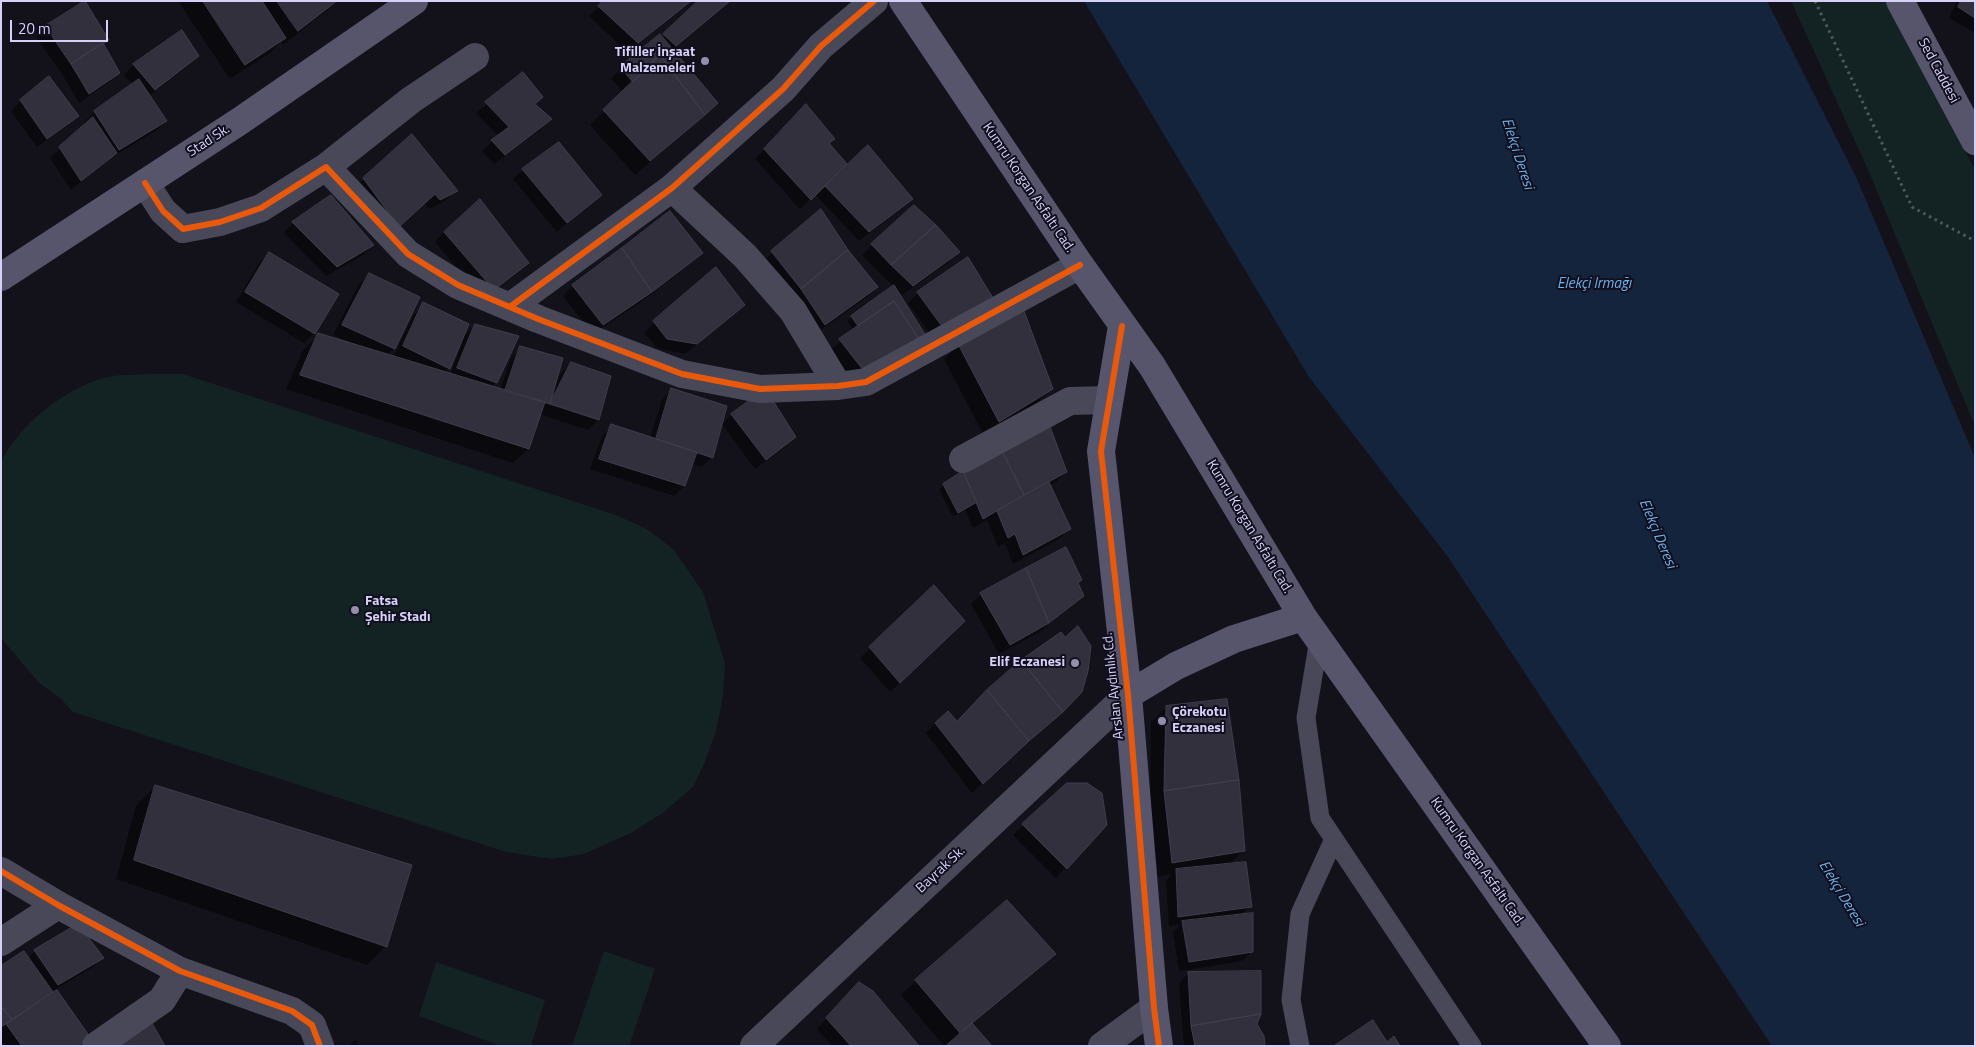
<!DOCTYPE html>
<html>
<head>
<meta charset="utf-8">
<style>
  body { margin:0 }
  #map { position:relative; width:1976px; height:1047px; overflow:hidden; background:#13121a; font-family:"Titillium Web",sans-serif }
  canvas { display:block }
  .frame { position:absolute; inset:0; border:2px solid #d6d1f9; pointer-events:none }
  .scale { position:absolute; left:10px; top:20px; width:98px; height:22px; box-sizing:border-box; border:2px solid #d6d1f9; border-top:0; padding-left:6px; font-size:15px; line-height:18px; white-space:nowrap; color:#d6d1f9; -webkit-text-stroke:4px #110f1d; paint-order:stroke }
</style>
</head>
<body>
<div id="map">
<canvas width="1976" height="1047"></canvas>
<div class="frame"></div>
<div class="scale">20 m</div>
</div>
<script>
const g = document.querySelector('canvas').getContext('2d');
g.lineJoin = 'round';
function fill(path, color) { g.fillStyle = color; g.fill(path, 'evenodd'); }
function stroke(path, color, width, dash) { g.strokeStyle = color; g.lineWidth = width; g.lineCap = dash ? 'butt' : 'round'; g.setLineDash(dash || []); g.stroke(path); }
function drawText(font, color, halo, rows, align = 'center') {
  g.font = font + ' "Titillium Web",sans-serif'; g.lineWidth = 4; g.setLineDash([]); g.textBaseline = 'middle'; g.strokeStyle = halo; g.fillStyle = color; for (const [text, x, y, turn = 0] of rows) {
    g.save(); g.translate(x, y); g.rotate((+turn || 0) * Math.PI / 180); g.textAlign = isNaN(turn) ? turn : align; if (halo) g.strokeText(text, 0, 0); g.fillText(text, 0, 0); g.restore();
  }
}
const green = new Path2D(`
  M1791,1h98l86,169v256l-106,-254z
  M150,374h33l433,141 31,14 27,21 29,42 22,71 -2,34 -7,34 -12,33 -11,23 -29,25 -33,21 -47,21 -32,5 -46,-7 -433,-140 -13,-14 -21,-15 -38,-45v-176c18,-37 63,-73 103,-84 14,-4 32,-3 46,-4z
  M604,951l51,18 -26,77h-57z
  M436,962l109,38 -14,46h-30l-82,-30z`);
const water = new Path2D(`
  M1084,1h683l90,178 118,279v588h-203l-324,-489 -139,-180z`);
const shadow = new Path2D(`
  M178,1h161l-56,44 -2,-3 -11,11 -40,26z
  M689,1l-62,51 -38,-36 10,-9z
  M700,1l26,3 -54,45 21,76 -58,50 -45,-50 33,-33 -12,-14 49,-43 2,2z
  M1957,1h18v32l-26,-15z
  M84,3l18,41 16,29 -10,10 -29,20 -17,-29 -26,-37 9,-10z
  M181,32l17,24 -10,10 -39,30 17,25 -10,10 -46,27 -39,32 -21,-32 36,-33 -2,-3 10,-10 39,-27 -9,-10 10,-10z
  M523,74l11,31 16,14 -9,10 -47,35 -12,-13 16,-15 -22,-23z
  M21,101l56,15 -10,10 -30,21 -26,-36z
  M796,115l32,29 19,22 64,33 -10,10 -42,32 -44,-47 -15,15 -45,-50z
  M523,170l77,25 -43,37 -44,-53z
  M364,179l92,12 -10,9 -16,9 -6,-6 -35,33 -35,-47z
  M914,206l44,46 -9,10 -47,33 -7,-7 -39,96 -26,-34 24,-19 -7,-10 47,-34 -32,-32z
  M821,210l26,41 30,36 -10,10 -52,37 -53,-72z
  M670,213l31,40 -10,10 -50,39 -48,32 -30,-38 9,-10z
  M293,223l80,22 -10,10 -37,21 -42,-43z
  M444,232l83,31 -9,10 -35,26 -48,-57z
  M269,253l45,80 -10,10 -68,-41 23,-39z
  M716,269l17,45 -48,40 -28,-6 -13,-16z
  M369,274l25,74 -8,8 7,2 21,-44 10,-10 25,64 -5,5 6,2 15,-40 10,-10 21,57 -5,5 9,3 11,-32 10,-10 35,34 5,-9 10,-10 39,13 -12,44 -10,10 -49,-16 -11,35 -15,14 -227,-74 17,-39 15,-15 33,8 -18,-8 26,-51z
  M918,293l74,5 -59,40 -25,-35z
  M958,345l94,43 -15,15 -53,33 -40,-77z
  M671,390l41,67 -10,10 -10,-3 -8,22 -10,10 -84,-27 12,-33 10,-10 38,12 12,-38z
  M732,415l63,22 -10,10 -30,22 -33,-45z
  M1003,454l63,18 -10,10 -7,3 20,44 -10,10 -46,25 -8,-21 -7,4 -11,-27 -14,8 -8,-18 -12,7 -14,-28 5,-4z
  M1081,580l-4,4 5,12 -10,10 -34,27 -39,21 -28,-50 10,-10z
  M934,587l20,44 -64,61 -30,-34z
  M1166,708l78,142 -15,15 21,41 -9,9 11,36 -10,10 -63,10 -6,-39 8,-8 -12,2 -3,-45 6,-7 -14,3 -8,-70 1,-85z
  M1062,711l-90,82 -46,-60 9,-10h22z
  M1068,784l37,41 -49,53 -43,-43z
  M155,787l231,159 -19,19 -251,-86 20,-73z
  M35,951l67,6 -9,10 -42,25 37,45 -9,9h-74l-4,-6v-73l27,-8z
  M1054,954l-15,14 -67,56 18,22h-46l-43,-51 15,-14z
  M1189,973l67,51 8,22h-80l-5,-63z
  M849,994l68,52h-85l-15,-17z
  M355,1040l5,6h-12z`);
const building = new Path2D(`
  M85,1l24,39 -38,24 -26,-38z
  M203,1h59l24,37 -41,27z
  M277,1h60l-39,30z
  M603,1h88l-53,42 -40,-37z
  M698,1h32l-54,45 -13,-12z
  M1961,1h14v17l-17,-11z
  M182,30l17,26 -44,34 -22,-26z
  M660,34l58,69 -13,12 -45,-60 -27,27 -13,-15z
  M103,43l17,30 -31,21 -18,-30z
  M660,55l45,60 -55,46 -47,-51z
  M523,72l20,25 -8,7 17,15 -47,36 -14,-15 18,-13 -24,-25z
  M49,76l30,40 -32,23 -27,-39z
  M139,79l28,42 -48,29 -25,-39z
  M806,104l29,35 -6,4 18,21 -36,36 -47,-51z
  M93,117l24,36 -36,28 -22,-34z
  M412,134l46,57 -18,9 -5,-6 -36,33 -36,-49z
  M559,142l43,53 -35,28 -45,-54z
  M868,145l45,54 -44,33 -44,-46z
  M331,195l43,50 -37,22 -45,-45z
  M480,199l49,64 -35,27 -50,-58z
  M914,205l22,20 -45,40 -20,-21z
  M821,209l27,41 -47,39 -30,-38z
  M670,211l33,42 -51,39 -30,-44z
  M936,225l24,27 -47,34 -22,-21z
  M622,248l30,44 -49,33 -31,-40z
  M848,250l30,37 -53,38 -24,-36z
  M269,252l70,42 -24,40 -70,-42z
  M968,257l25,41 -49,31 -27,-37z
  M716,267l29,38 -48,39 -30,-5 -14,-18z
  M369,273l51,24 -25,52 -53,-24z
  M894,285l32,51 -6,5 -26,-40 -36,25 -7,-10z
  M894,301l26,40 -53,34 -28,-36z
  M423,302l46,22 -19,45 -47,-23z
  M1024,311l29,78 -54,33 -41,-78z
  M475,324l44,12 -22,47 -40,-15z
  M318,333l227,69 -16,47 -229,-74z
  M520,346l43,12 -13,46 -45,-13z
  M571,362l40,14 -12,44 -49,-16z
  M671,388l56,18 -14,52 -57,-19z
  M757,395l13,1 26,41 -30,23 -35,-46z
  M611,424l86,28 -12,34 -86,-27z
  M1049,424l18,48 -43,23 -21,-42z
  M1003,453l21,42 -41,24 -20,-48z
  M963,471l14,31 -19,11 -15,-29z
  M1049,482l22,47 -48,26 -8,-21 -7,4 -11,-27z
  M1066,547l16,33 -4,3 6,13 -35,27 -23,-55z
  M1026,568l23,55 -39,22 -30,-52z
  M934,585l31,36 -65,62 -31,-36z
  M1078,626l13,20 -3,25 -6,21 -19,20 -42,-52 40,-28 4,5z
  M1021,660l42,52 -34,29 -42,-51z
  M987,690l42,51 -46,43 -48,-61 13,-12 9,10z
  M1227,699l12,81 -75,11 2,-85z
  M1239,780l6,71 -73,12 -8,-72z
  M1067,783h20l15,10 5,32 -40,44 -45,-45z
  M155,785l257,80 -25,82 -253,-87z
  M1246,862l6,45 -74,10 -2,-48z
  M1007,900l49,54 -96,79 -45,-53z
  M1253,913v39l-64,10 -7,-41z
  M78,924l26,34 -46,27 -24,-35z
  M24,951l29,41 -41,28 -11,-14v-40z
  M1261,971v43l-70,12 -3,-54z
  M859,982l14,9 46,55h-68l-25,-28z
  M57,990l33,47 -12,9h-56l-16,-22z
  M1,1006l11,14 -11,7z
  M1261,1014l-4,10 7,12 1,10h-70l-4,-20z
  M1373,1020l14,22 7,-6 6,10h-66z
  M152,1023l13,23h-46z
  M972,1023l20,23h-46z`);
const path = new Path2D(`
  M1815,1l97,206 63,34`);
const lane = new Path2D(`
  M1319,639l-13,79 14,100 152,228
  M1300,1046l-9,-46 9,-86 34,-75`);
const street = new Path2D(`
  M326,167l85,-67 64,-43
  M145,183l18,28 20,18 37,-7 41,-14 65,-41 82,87 50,31 80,34 144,55 78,15 78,-3 28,-4 214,-117
  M672,188l73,68 48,55 45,75
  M511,306l161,-118 111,-99 38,-43 53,-45
  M963,459l107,-58 39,-1
  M1,871l57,34 122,66 112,40 20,14 8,21
  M1,942l57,-37
  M96,1046l66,-46 18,-29
  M754,1046l374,-351
  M1102,1046l52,-38`);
const secondary = new Path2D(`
  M903,1l177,264 72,101 151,251 304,429
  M1900,1l75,140
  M1,277l239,-156 174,-120
  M1122,326l-21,125 27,244 26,313 5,38
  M1128,695l48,-29 58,-27 69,-22`);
const cycleway = new Path2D(`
  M145,183l18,28 20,18 37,-7 41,-14 65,-41 82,87 50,31 80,34 144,55 78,15 78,-3 28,-4 214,-117
  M511,306l161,-118 111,-99 38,-43 53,-45
  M1122,326l-21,125 27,244 26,313 5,38
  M1,871l57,34 122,66 112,40 20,14 8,21`);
const markers = [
  [705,61,5,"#928eab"],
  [355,610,5,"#928eab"],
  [1075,663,5,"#928eab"],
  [1162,721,5,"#928eab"]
];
const poiNames = [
  ["Tifiller İnşaat",695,53],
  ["Malzemeleri",695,69],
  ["Fatsa",365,602,"left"],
  ["Şehir Stadı",365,618,"left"],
  ["Elif Eczanesi",1065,663],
  ["Çörekotu",1172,713,"left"],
  ["Eczanesi",1172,729,"left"]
];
const streetNames = [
  ["Sed Caddesi",1938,71,62],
  ["Stad Sk.",209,141,-33],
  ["Kumru Korgan Asfaltı Cad.",1028,188,56],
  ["Kumru Korgan Asfaltı Cad.",1249,527,59],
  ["Arslan Aydınlık Cd.",1114,686,-96],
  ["Kumru Korgan Asfaltı Cad.",1477,862,55],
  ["Bayrak Sk.",941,870,-43]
];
const waterNames = [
  ["Elekçi Deresi",1517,154,72],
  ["Elekçi Irmağı",1594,284],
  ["Elekçi Deresi",1657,534,67],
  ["Elekçi Deresi",1841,894,59]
];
fill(green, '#132324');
fill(water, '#15243d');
fill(shadow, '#0007');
fill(building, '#31303c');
stroke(building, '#403d4d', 1);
stroke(path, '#4c5862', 3, [2.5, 4]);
stroke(lane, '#494859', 19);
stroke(street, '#494859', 28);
stroke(secondary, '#56556c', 28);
stroke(cycleway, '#e8590c', 6);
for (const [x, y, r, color] of markers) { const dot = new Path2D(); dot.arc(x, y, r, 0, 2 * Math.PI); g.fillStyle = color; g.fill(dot); stroke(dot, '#110f1d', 2); }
drawText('bold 14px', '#d6d1f9', '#110f1d', poiNames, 'right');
drawText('14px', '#d6d1f9', '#110f1d', streetNames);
drawText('italic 15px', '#6cb1ec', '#110f1d', waterNames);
</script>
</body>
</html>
